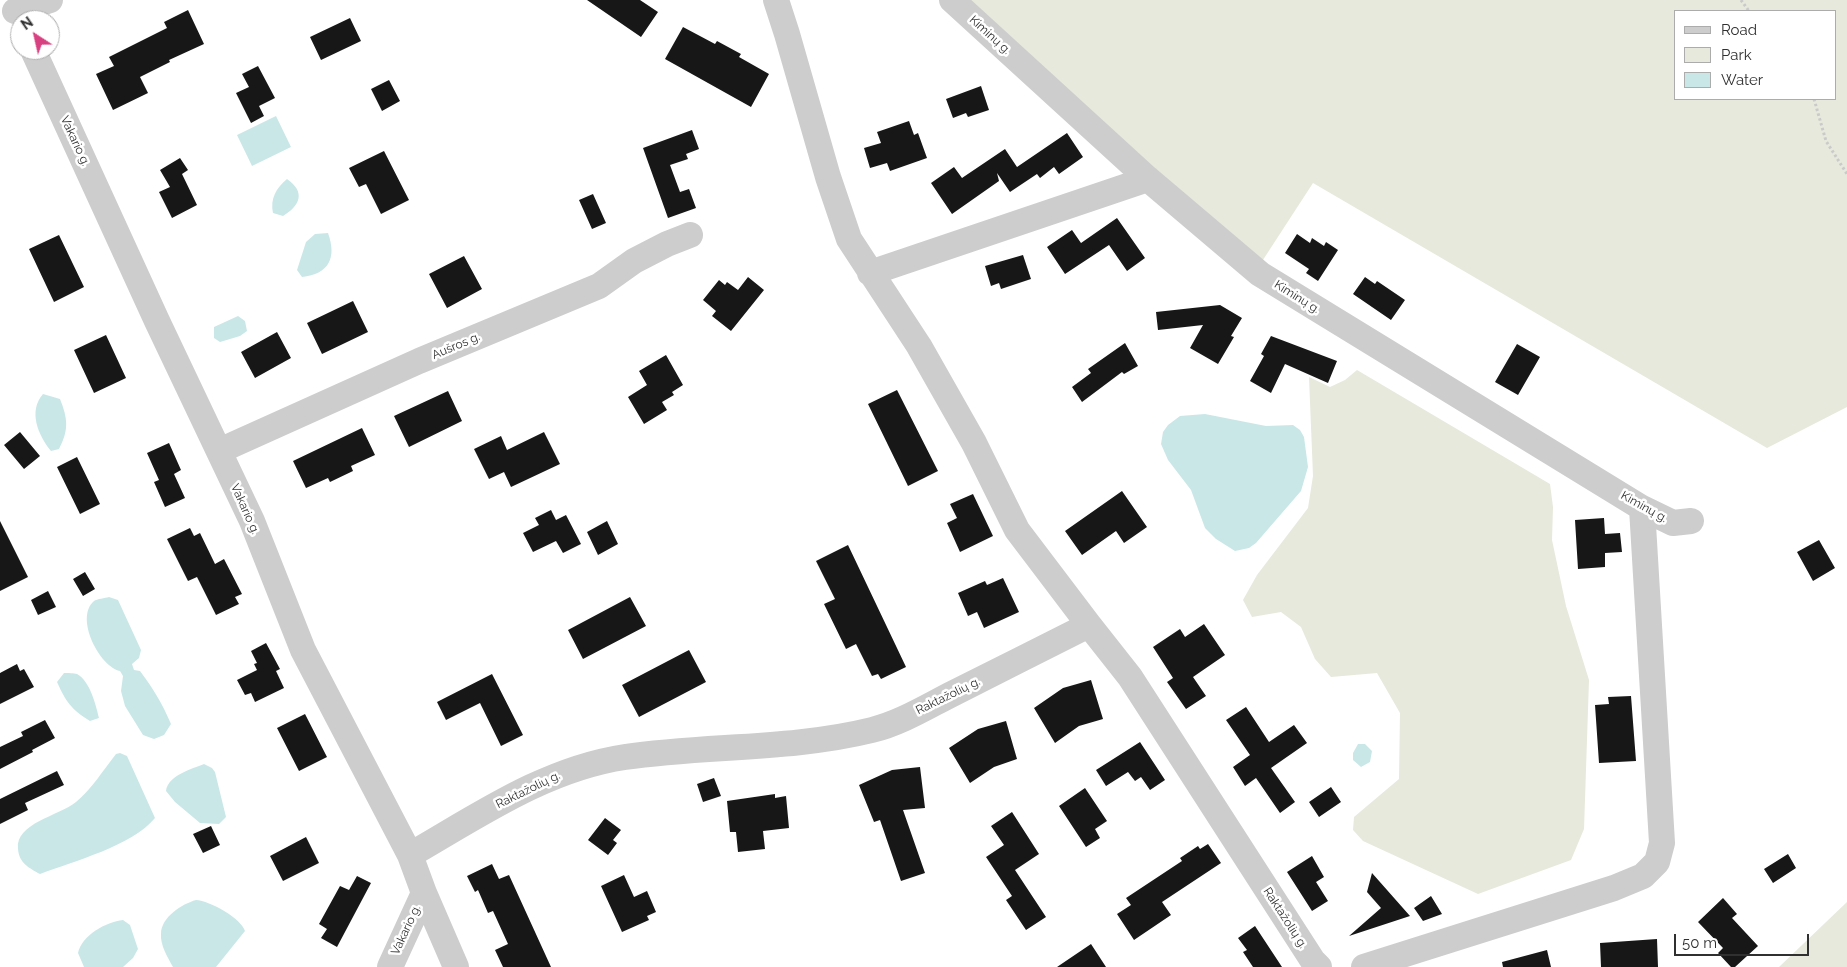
<!DOCTYPE html>
<html>
<head>
<meta charset="utf-8">
<style>
  body { margin:0 }
  #map { position:relative; width:1847px; height:967px; overflow:hidden; background:#fff; font-family:Raleway,sans-serif }
  canvas { display:block }
  .legend { position:absolute; left:1674px; top:10px; width:162px; height:90px; box-sizing:border-box; background:#fff; border:1px solid #acacac; margin:0; padding:6px 9px; list-style:none; font-size:15px; color:#303030 }
  .legend li { display:flex; align-items:center; gap:10px; height:25px }
  .legend b { width:25px; border:1px solid #acacac }
  .north { position:absolute; left:10px; top:10px; width:50px; height:50px; box-sizing:border-box; background:#fff; border:1px solid #acacac; border-radius:50%; rotate:325deg; font-size:14px; font-weight:700; line-height:20px; text-align:center; color:#303030 }
  .north::after { content:''; display:block; margin:auto; width:18px; height:22px; background:#d84181; clip-path:polygon(50% 0,100% 100%,50% 72%,0 100%) }
  .scale { position:absolute; left:1674px; top:934px; width:135px; height:22px; box-sizing:border-box; border:2px solid #303030; border-top:0; padding-left:6px; font-size:15px; line-height:18px; white-space:nowrap; color:#303030; -webkit-text-stroke:4px #fff; paint-order:stroke }
</style>
</head>
<body>
<div id="map">
<canvas width="1847" height="967"></canvas>
<ul class="legend">
<li><b style="height:6px;background:#cdcdcd"></b>Road</li>
<li><b style="height:14px;background:#e7e9dc"></b>Park</li>
<li><b style="height:14px;background:#cae7e8"></b>Water</li>
</ul>
<div class="north">N</div>
<div class="scale">50 m</div>
</div>
<script>
const g = document.querySelector('canvas').getContext('2d');
g.lineJoin = 'round';
function fill(path, color) { g.fillStyle = color; g.fill(path, 'evenodd'); }
function stroke(path, color, width, dash) { g.strokeStyle = color; g.lineWidth = width; g.lineCap = dash ? 'butt' : 'round'; g.setLineDash(dash || []); g.stroke(path); }
function drawText(font, color, halo, rows, align = 'center') {
  g.font = font + ' Raleway,sans-serif'; g.lineWidth = 5; g.setLineDash([]); g.textBaseline = 'middle'; g.strokeStyle = halo; g.fillStyle = color; for (const [text, x, y, turn = 0] of rows) {
    g.save(); g.translate(x, y); g.rotate((+turn || 0) * Math.PI / 180); g.textAlign = isNaN(turn) ? turn : align; if (halo) g.strokeText(text, 0, 0); g.fillText(text, 0, 0); g.restore();
  }
}
const green = new Path2D(`
  M965,0h882v407l-80,41 -454,-265 -54,83zM1676,11h160v88h-160z
  M1357,370l193,114 3,23 -1,33 14,66 23,74 -5,149 -13,31 -93,34 -115,-53 -10,-11 1,-13 45,-38 1,-66 -23,-40 -46,4 -16,-18 -14,-32 -20,-15 -29,5 -9,-17 14,-25 51,-67 5,-32 -4,-99 21,10 15,-7z
  M1847,902v65h-68z`);
const water = new Path2D(`
  M276,116l15,31 -39,19 -15,-31z
  M287,179c19,13 13,27 -4,37l-10,-3c-3,-14 3,-25 14,-34z
  M328,233c9,25 1,41 -26,44l-5,-7 9,-28 9,-8z
  M238,316l7,5 2,10 -7,5 -20,6 -6,-4v-11z
  M43,394l17,5c8,20 9,31 -1,50l-8,2c-13,-16 -23,-40 -8,-57z
  M1205,414l61,12 27,-1 7,5 4,7 4,30 -7,24 -45,52 -7,5 -14,3 -19,-12 -11,-11 -14,-38 -23,-30 -7,-16 2,-12 5,-7 12,-9z
  M109,597l9,3 23,50 -2,8 -7,6 2,6 6,1c13,17 23,34 31,53l-7,11 -10,4 -11,-4 -18,-29 -4,-15 2,-15 -3,-5c-20,-4 -46,-53 -26,-70 3,-2 11,-3 15,-4z
  M64,673c4,0 10,0 13,1 13,7 19,31 22,44l-9,3c-19,-12 -24,-19 -33,-39z
  M1358,744h7l7,7 -2,11 -9,5 -8,-7v-7z
  M120,753l7,3 28,62c-23,28 -81,43 -115,56 -11,-6 -21,-11 -22,-25 -3,-26 41,-33 58,-47 15,-12 28,-33 40,-48z
  M204,764l8,4 3,4 11,45 -7,7 -19,-1 -25,-21 -9,-11c2,-16 26,-22 38,-27z
  M196,900c14,1 45,18 49,31l-29,36h-43c-5,-9 -13,-22 -12,-33 0,-17 21,-30 35,-34z
  M123,920l7,5 8,24 -5,9 -10,9h-39l-6,-14c4,-18 28,-31 45,-33z`);
const building = new Path2D(`
  M587,0h53l18,12 -17,25z
  M188,10l16,34 -35,16 1,2 -30,15 8,16 -35,17 -17,-36 18,-8 -5,-9 58,-29 -3,-6z
  M350,18l11,23 -40,19 -11,-23z
  M683,27l32,17 2,-3 24,13 -2,3 30,17 -18,33 -86,-48z
  M258,66l17,32 -16,8 5,10 -13,7 -15,-30 13,-6 -7,-13z
  M389,80l11,21 -18,10 -11,-22z
  M981,86l8,24 -21,7 -2,-4 -13,5 -7,-19z
  M909,121l5,14 4,-2 9,25 -37,13 -3,-8 -17,5 -6,-20 17,-5 -4,-11z
  M692,130l7,19 -13,5 2,5 -18,6 10,27 9,-3 7,19 -28,10 -25,-70z
  M1067,133l16,24 -24,17 -5,-7 -14,11 -3,-4 -27,18 -13,-19 2,8 -47,33 -21,-31 23,-16 8,11 43,-29 12,18z
  M384,151l25,49 -28,14 -15,-30 -7,3 -10,-19z
  M180,158l8,12 -6,4 15,31 -25,13 -13,-26 11,-5 -10,-17z
  M593,194l13,29 -14,6 -13,-29z
  M1117,218l28,40 -18,13 -18,-26 -44,29 -18,-27 25,-17 9,13z
  M1297,234l13,9 2,-5 12,8 2,-4 12,8 -20,31 -12,-8 3,-4 -24,-16z
  M59,235l25,52 -30,15 -25,-53z
  M1023,255l8,24 -30,10 -2,-6 -8,3 -6,-20z
  M464,256l18,33 -35,19 -18,-34z
  M748,277l16,13 -33,41 -19,-15 4,-5 -13,-11 16,-20 6,5 2,-3 11,8z
  M1365,277l10,7 2,-3 28,19 -14,20 -38,-26z
  M353,301l15,31 -46,22 -15,-31z
  M1220,305l22,13 -11,18 3,1 -16,27 -28,-16 13,-23 -45,5 -2,-18z
  M277,332l14,26 -36,20 -14,-26z
  M106,335l20,43 -32,15 -20,-43z
  M1271,336l66,25 -9,22 -43,-19 -14,29 -21,-12 14,-25 -3,-2z
  M1125,343l13,23 -14,8 -2,-2 -40,30 -10,-15 19,-14 -3,-4z
  M1517,344l23,13 -22,38 -23,-13z
  M666,355l17,30 -11,7 2,3 -12,7 5,8 -23,14 -16,-27 19,-12 -8,-14z
  M897,390l41,81 -30,15 -40,-82z
  M448,391l14,30 -53,26 -15,-31z
  M362,428l13,27 -24,11 2,5 -23,11 -2,-4 -22,10 -13,-27z
  M20,432l20,24 -16,13 -20,-24z
  M544,432l16,32 -49,23 -7,-15 -15,7 -15,-30 27,-13 6,14z
  M169,443l12,27 -7,4 11,24 -20,9 -11,-25 5,-2 -12,-27z
  M77,457l23,47 -20,10 -23,-47z
  M1122,491l25,36 -23,16 -8,-12 -34,24 -17,-24z
  M973,494l20,42 -33,16 -13,-29 10,-5 -7,-14z
  M551,510l5,10 10,-5 15,29 -18,9 -7,-12 -23,11 -10,-19 16,-8 -4,-7z
  M1604,518l1,16 15,-1 2,19 -17,1v14l-27,2 -3,-49z
  M0,521l28,56 -28,14z
  M607,521l11,23 -20,11 -11,-23z
  M190,528l4,8 6,-3 15,31 9,-5 18,35 -7,3 4,7 -23,11 -19,-38 -9,4 -21,-42z
  M1819,540l16,28 -22,13 -16,-29z
  M848,545l58,122 -25,12 -3,-5 -6,2 -16,-32 -10,5 -22,-45 11,-5 -19,-38z
  M85,572l10,17 -12,7 -10,-17z
  M1003,578l16,34 -35,16 -7,-16 -9,4 -10,-23 27,-12 2,4z
  M48,591l8,16 -18,8 -7,-15z
  M630,597l16,29 -63,33 -15,-29z
  M1204,624l21,31 -32,22 13,19 -20,13 -19,-27 6,-4 -20,-31 27,-18 5,8z
  M266,643l14,26 -4,2 8,17 -29,14 -4,-9 -6,2 -8,-15 20,-10 -3,-6 3,-1 -6,-12z
  M689,650l17,32 -67,35 -17,-32z
  M17,664l3,7 4,-2 10,18 -34,17v-31z
  M492,674l31,61 -22,11 -21,-43 -34,17 -9,-18z
  M1091,680l12,39 -24,7 -24,17 -21,-35 29,-20z
  M1631,696l5,65 -37,2 -4,-58 14,-1 -1,-7z
  M1246,707l23,35 25,-17 13,18 -36,25 24,34 -15,11 -24,-35 -11,8 -12,-19 17,-12 -24,-35z
  M305,714l22,43 -28,14 -22,-43z
  M45,720l10,18 -23,12 1,2 -33,17v-22l23,-11 -2,-4z
  M1006,721l11,38 -23,8 -24,16 -21,-35 29,-19z
  M1140,742l25,38 -15,10 -9,-13 -6,4 -7,-9 -22,14 -10,-16z
  M920,767l5,41 -22,2 22,63 -24,8 -21,-61 -6,2 -15,-37 33,-15z
  M57,771l7,14 -39,18 3,7 -28,14v-25z
  M714,778l7,18 -18,6 -6,-18z
  M1331,787l10,15 -22,15 -10,-15z
  M1085,788l22,33 -12,8 5,9 -14,9 -27,-41z
  M775,794v4l11,-2 3,32 -26,3 2,18 -27,3 -2,-20h-6l-3,-31z
  M1012,812l27,42 -24,16 31,47 -20,13 -20,-30 6,-4 -26,-39 18,-12 -13,-19z
  M605,818l16,12 -8,10 4,3 -9,12 -20,-15z
  M211,826l9,19 -17,8 -10,-19z
  M306,837l13,26 -36,18 -13,-25z
  M1208,844l13,19 -59,39 9,13 -37,25 -17,-26 14,-9 -5,-7 56,-37 -2,-3 18,-12 2,3z
  M1788,854l8,14 -23,15 -9,-14z
  M1312,856l12,21 -8,5 12,19 -16,10 -25,-39z
  M492,864l7,15 10,-4 42,92h-48l-8,-17 13,-6 -15,-33 -5,2 -10,-23 -3,2 -8,-16z
  M1372,873l38,43 -61,20 32,-28 -14,-16z
  M624,875l10,22 13,-6 9,21 -9,4 2,4 -27,12 -21,-46z
  M357,876l14,7 -34,64 -16,-9 6,-9 -8,-5 21,-38 9,4z
  M1431,896l11,18 -19,7 -9,-13z
  M1723,898l14,16 -5,4 26,28 -23,21h-4l-13,-14 5,-5 -25,-26z
  M1255,926l27,41h-29l-10,-15 4,-2 -9,-12z
  M1657,939l1,28h-57l-1,-24z
  M1091,944l15,23h-49z
  M1547,950l4,17h-48l-1,-5z`);
const path = new Path2D(`
  M1741,0l8,11
  M1814,99l12,42 21,33`);
const minor = new Path2D(`
  M776,0l11,34 41,143 21,62 70,107 55,97 43,87 72,95
  M952,0l196,179 112,95 382,234 31,15 18,-2
  M15,11l35,-11
  M33,50l124,271 95,200 51,129 107,205 14,38 -34,74
  M870,273l278,-94
  M219,451l200,-90 180,-75 35,-25 33,-17 23,-9
  M410,855c68,-39 135,-86 215,-98 81,-12 166,-7 247,-27 29,-7 56,-24 82,-37 45,-23 90,-45 135,-68l41,52 183,284 6,6
  M424,893l32,74
  M1364,967l250,-79 29,-12 14,-14 5,-19 -20,-335`);
const streetNames = [
  ["Kiminų g.",990,35,42],
  ["Vakario g.",75,141,65],
  ["Kiminų g.",1297,297,32],
  ["Aušros g.",456,346,-23],
  ["Kiminų g.",1644,507,29],
  ["Vakario g.",245,509,66],
  ["Raktažolių g.",948,696,-26],
  ["Raktažolių g.",528,790,-26],
  ["Raktažolių g.",1285,918,57],
  ["Vakario g.",406,930,-65]
];
fill(green, '#e7e9dc');
fill(water, '#cae7e8');
fill(building, '#171717');
stroke(path, '#cacaca', 3, [2.5, 2.5]);
stroke(minor, '#cdcdcd', 26);
drawText('12px', '#303030', '#fff', streetNames);
</script>
</body>
</html>
